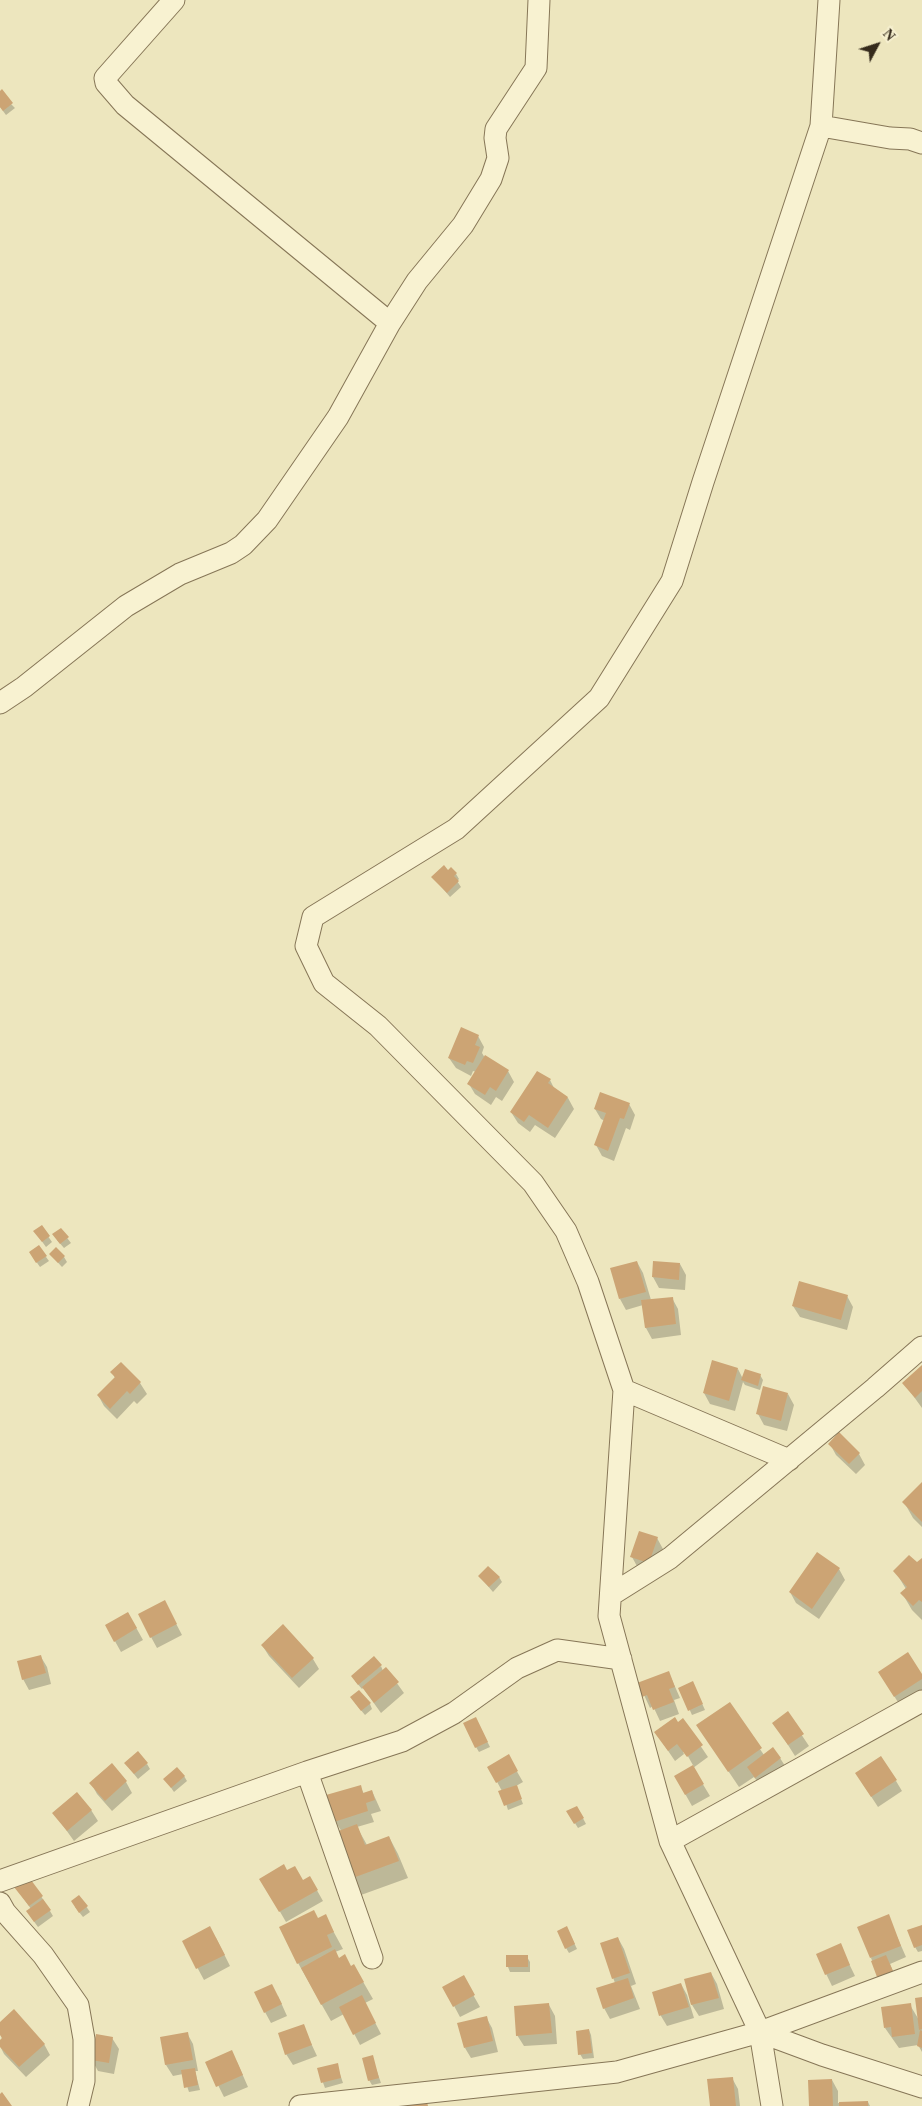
<!DOCTYPE html>
<html>
<head>
<meta charset="utf-8">
<style>
  body { margin:0 }
  #map { position:relative; width:922px; height:2106px; overflow:hidden; background:#ede6be; font-family:Georgia,serif }
  canvas { display:block }
  .north { position:absolute; left:852px; top:20px; width:50px; height:50px; -webkit-text-stroke:4px #f5efce; paint-order:stroke; rotate:50deg; font-size:14px; font-weight:700; line-height:20px; text-align:center; color:#352b1c }
  .north::after { content:''; display:block; margin:auto; width:18px; height:22px; background:#352b1c; clip-path:polygon(50% 0,100% 100%,50% 72%,0 100%) }
</style>
</head>
<body>
<div id="map">
<canvas width="922" height="2106"></canvas>
<div class="north">N</div>
</div>
<script>
const g = document.querySelector('canvas').getContext('2d');
g.lineJoin = 'round';
function fill(path, color) { g.fillStyle = color; g.fill(path, 'evenodd'); }
function stroke(path, color, width, dash) { g.strokeStyle = color; g.lineWidth = width; g.lineCap = dash ? 'butt' : 'round'; g.setLineDash(dash || []); g.stroke(path); }
const shadow = new Path2D(`
  M0,93l15,15 -9,7 -6,-8z
  M448,872l8,2 3,5 -2,2 4,6 -11,10 -17,-20z
  M478,1036l6,11 -2,6 3,5 23,13 6,11 -12,19 -6,-4 -5,8 -16,-11 -6,-10 7,-12 -3,-1 -2,5 -15,-8 -7,-10z
  M550,1080l5,10 13,8 6,11 -19,29 -20,-13 -5,7 -12,-9 -7,-11z
  M629,1104l6,11 -5,15 -4,-2 -12,33 -12,-5 -6,-11 9,-24 -4,-2 -6,-10z
  M41,1226l11,16 -6,5 -8,-11z
  M61,1230l10,13 -7,5 -7,-8z
  M50,1254l14,3 3,5 -5,5z
  M33,1257h13l3,4 -9,6z
  M637,1262l6,11 8,27 21,-2 6,11 3,26 -29,4 -6,-11 -3,-23 -17,5 -6,-11z
  M680,1264l6,11 -1,15 -26,-2 -6,-11z
  M847,1296l6,11 -6,23 -47,-13 -7,-11z
  M121,1364l19,19 7,11 -10,10 -3,-3 -17,18 -13,-13 -6,-11 17,-17 -3,-6z
  M922,1367v41l-18,-25z
  M738,1369l5,10 17,-4 3,5 -3,10 -15,-5 -2,-3 -8,29 -25,-7 -6,-11z
  M788,1394l6,11 -7,26 -23,-6 -6,-11z
  M830,1444l29,10 6,11 -9,9 -20,-19z
  M922,1483v44l-9,-9 -9,-16z
  M657,1538l6,11 -8,24 -17,-5 -6,-11z
  M922,1560v60l-10,-10 -10,-17 4,-4 -11,-18 23,-7z
  M839,1569l6,11 -26,39 -23,-16 -6,-11z
  M480,1577h19l3,5 -9,10z
  M170,1612l12,23 -25,13 -18,-33z
  M128,1613l15,27 -22,12 -15,-27z
  M262,1645l51,14 6,10 -20,19 -30,-32z
  M41,1657l6,10 4,17 -22,6 -6,-11z
  M381,1666l2,5 3,-3 18,25 -23,20 -18,-25 -1,1 -7,-8z
  M669,1673l11,25 -6,2 5,14 -19,7 -7,-15 -3,2 -11,-24z
  M922,1676v17l-21,14 -15,-24z
  M680,1688h15l10,22 -13,5z
  M355,1703l15,1 2,5 -7,6z
  M729,1704l35,51 16,3 7,11 -25,19 -8,-11 -15,10 -41,-61z
  M787,1713l22,33 -14,10 -21,-33z
  M683,1720l25,37 -15,11 17,28 -18,10 -17,-30 19,-9 -9,-16 -2,1 1,2 -9,7 -19,-28z
  M478,1723l12,24 -11,5 -3,-5z
  M508,1756l15,26 -7,4 7,18 -15,6 -6,-19 -13,-24z
  M147,1764l3,5 -12,10 -9,-11z
  M112,1765l14,17 6,11 -20,18 -15,-17 -6,-11z
  M184,1776l3,5 -13,11 -9,-13z
  M896,1781l6,10 -24,16 -15,-23z
  M360,1786l4,8 8,-3 9,20 -10,3 3,8 -17,5 10,18 22,-8 9,17 10,24 -47,17 -9,-16 -10,-47 -7,-11z
  M577,1807l9,17 -8,4 -10,-16z
  M91,1810l7,11 -24,20 -20,-28z
  M287,1872l16,10 7,-4 13,23 -37,21 -25,-43z
  M19,1892l22,4 12,20 -15,11 -8,-11 1,-7z
  M79,1896l11,16 -7,5 -8,-10z
  M325,1916l18,33 -8,3 4,7 12,8 3,-1 19,33 -8,4 16,31 -21,11 -16,-31 -13,7 -33,-58 20,-44z
  M888,1916l18,41 -16,7 5,12 -14,5 -10,-23z
  M922,1926v25l-4,1 -3,-5z
  M569,1932l8,17 -8,4 -3,-5z
  M216,1938l14,28 -26,14 -21,-39z
  M618,1938l6,11 12,35 -5,2 9,23 -30,10 -6,-11 11,-25 -14,-39z
  M840,1945l15,31 -23,10 -15,-31z
  M527,1957l3,5v10h-20l-2,-5z
  M711,1973l6,11 7,25 -25,7 -7,-11 -6,-25z
  M463,1977l17,30 -20,10 -16,-30z
  M681,1984l6,11 7,23 -27,8 -6,-10 -8,-23z
  M278,1996l9,20 -16,7 -6,-11z
  M922,1999v53l-4,-7 -19,3 -14,-20 25,-23 9,15z
  M549,2005l6,11 2,28 -33,2 -7,-11z
  M486,2017l6,11 6,24 -27,6 -6,-10z
  M0,2024l44,20 6,11 -24,22 -22,-23 -4,-8 2,-6z
  M303,2026l14,30 -24,9 -7,-11z
  M589,2030l2,5 3,23 -11,1 -3,-5z
  M187,2033l6,11 5,27h-3l5,19 -11,2 -6,-18 -10,2 -7,-11 -5,-27z
  M112,2038l7,11 -5,25 -16,-3 -6,-11z
  M372,2057l9,26 -9,2 -3,-5z
  M237,2062l11,25 -24,10 -17,-34z
  M337,2065l6,18 -18,5 -7,-19z
  M732,2078l6,11 2,17h-29z
  M832,2080l6,11v12l30,-1 2,4h-60z`);
const building = new Path2D(`
  M2,89l11,14 -10,8 -3,-4v-16z
  M444,865l4,5 3,-3 6,6 -3,3 5,5 -12,12 -16,-16z
  M461,1027l18,8 -4,10 5,2 -7,16 -6,-2 -2,4 -17,-7z
  M485,1055l24,15 -13,21 -6,-4 -5,8 -18,-11z
  M537,1071l14,8 -3,4 20,14 -20,31 -19,-13 -5,7 -14,-10z
  M600,1092l30,11 -6,16 -4,-1 -12,33 -14,-6 12,-32 -12,-4z
  M42,1225l8,11 -8,6 -9,-11z
  M61,1228l8,9 -9,7 -8,-10z
  M39,1245l8,11 -11,7 -7,-11z
  M56,1247l9,9 -7,7 -9,-9z
  M637,1261l9,31 -27,7 -9,-31z
  M653,1261l27,2 -1,17 -27,-3z
  M799,1281l49,14 -7,25 -49,-14z
  M673,1297l3,27 -31,4 -4,-28z
  M712,1360l26,8 -9,33 -26,-8z
  M121,1362l20,20 -11,12 -3,-3 -17,18 -13,-14 18,-18 -5,-5z
  M922,1365v26l-7,7 -13,-15z
  M745,1369l16,5 -3,12 -17,-6z
  M763,1386l25,7 -7,28 -25,-7z
  M839,1432l21,21 -11,11 -21,-20z
  M922,1482v40l-20,-20z
  M639,1531l19,6 -9,26 -19,-6z
  M817,1552l23,16 -28,41 -23,-17z
  M909,1555l8,7 5,-4v44l-3,-2 -6,6 -13,-13 7,-6 -14,-16z
  M488,1566l12,11 -11,10 -11,-11z
  M165,1600l12,24 -27,14 -12,-24z
  M128,1612l9,16 -23,14 -9,-17z
  M283,1624l31,34 -22,20 -31,-33z
  M908,1652l14,22v5l-28,18 -16,-25z
  M41,1655l5,18 -24,7 -5,-19z
  M374,1656l8,9 -24,20 -7,-9z
  M386,1667l13,15 -25,21 -12,-16z
  M669,1671l6,16 -6,2 5,13 -21,8 -6,-15 -5,2 -5,-14z
  M693,1681l10,23 -15,7 -10,-23z
  M359,1690l12,13 -10,8 -11,-14z
  M730,1702l32,46 -34,24 -32,-47z
  M788,1711l16,23 -16,11 -16,-22z
  M476,1717l12,25 -13,6 -12,-25z
  M675,1717l3,5 5,-4 20,27 -16,12 -10,-13 -9,7 -14,-19z
  M773,1747l8,11 -26,20 -8,-11z
  M138,1751l10,12 -14,11 -10,-11z
  M509,1754l9,17 -22,12 -9,-16z
  M881,1756l16,24 -26,17 -16,-24z
  M112,1763l15,18 -22,20 -16,-18z
  M693,1765l11,19 -19,11 -11,-19z
  M177,1767l8,9 -14,12 -8,-9z
  M361,1785l2,8 9,-3 3,10 -9,3 2,8 -34,11 -8,-27z
  M517,1785l5,14 -18,7 -6,-15z
  M77,1792l15,18 -25,21 -15,-18z
  M577,1806l7,12 -10,6 -8,-13z
  M357,1824l8,21 24,-9 10,25 -49,18 -17,-46z
  M284,1864l3,6 8,-4 8,14 7,-4 8,14 -39,22 -20,-33z
  M28,1876l15,20 -14,10 -15,-19z
  M79,1895l9,11 -9,7 -8,-12z
  M43,1899l8,11 -17,12 -8,-11z
  M314,1910l4,8 8,-4 8,18 -7,3 5,12 -35,17 -18,-37z
  M889,1914l12,32 -31,12 -13,-31z
  M922,1925v20l-8,3 -7,-18z
  M210,1926l15,29 -29,14 -14,-28z
  M567,1926l8,18 -10,5 -8,-18z
  M618,1937l12,36 -18,6 -12,-36z
  M841,1943l9,22 -25,10 -9,-21z
  M335,1949l4,9 6,-4 6,12 3,-2 10,18 -43,23 -20,-37z
  M506,1955h22v12h-22z
  M886,1955l7,16 -16,6 -6,-16z
  M711,1972l8,26 -28,7 -7,-26z
  M464,1975l11,20 -22,12 -11,-20z
  M628,1978l6,20 -31,11 -7,-21z
  M681,1983l8,24 -30,9 -7,-24z
  M272,1984l10,20 -18,9 -10,-21z
  M362,1995l14,28 -23,12 -14,-28z
  M922,1997v32l-3,1 -4,-32z
  M549,2003l3,30 -36,3 -2,-30z
  M911,2003l4,31 -23,3 -1,-10 -7,1 -3,-21z
  M14,2009l31,35 -26,23 -19,-20v-7l2,-2 -2,-3v-13z
  M487,2016l6,25 -29,7 -7,-25z
  M304,2024l8,21 -27,10 -7,-22z
  M589,2029l3,24 -14,2 -2,-24z
  M920,2030l2,1v17l-5,-2z
  M188,2032l5,28 -28,5 -5,-28z
  M96,2034l17,3 -4,26 -18,-3z
  M232,2050l11,25 -27,12 -11,-25z
  M373,2055l6,23 -11,3 -6,-23z
  M338,2063l3,15 -20,5 -4,-15z
  M195,2068l3,17 -14,3 -3,-18z
  M733,2077l3,29h-26l-3,-27z
  M832,2079l1,27h-24l-1,-26z
  M2,2092l10,14h-12v-12z
  M868,2101v5h-29v-4z
  M427,2102l1,4h-25v-1z`);
const minor = new Path2D(`
  M174,0l-69,78 1,5 19,22 265,218
  M821,126l69,12 20,1 12,4
  M0,703l24,-16 102,-81 54,-32 51,-21 12,-8 24,-25 71,-103 52,-94 27,-42 46,-56 28,-46 7,-21 -3,-20 1,-9 40,-61 3,-68
  M624,1390l165,70
  M611,1595l59,-37 205,-170 47,-41
  M307,1772l65,186
  M670,1841l252,-140
  M0,1881l307,-109 95,-31 52,-28 63,-45 40,-18 64,9
  M0,1903l5,9 38,43 35,50 6,34v42l-6,25
  M760,2032l62,23 100,32
  M300,2106l317,-34 143,-40 162,-60
  M772,2106l-12,-74 -90,-191 -61,-225 15,-226 -36,-108 -22,-51 -33,-48 -155,-157 -54,-43 -18,-37 7,-29 143,-88 143,-131 73,-117 31,-99 118,-356 8,-126`);
fill(shadow, '#0003');
fill(building, '#cca474');
stroke(minor, '#867657', 23);
stroke(minor, '#f8f2d1', 21);
</script>
</body>
</html>
